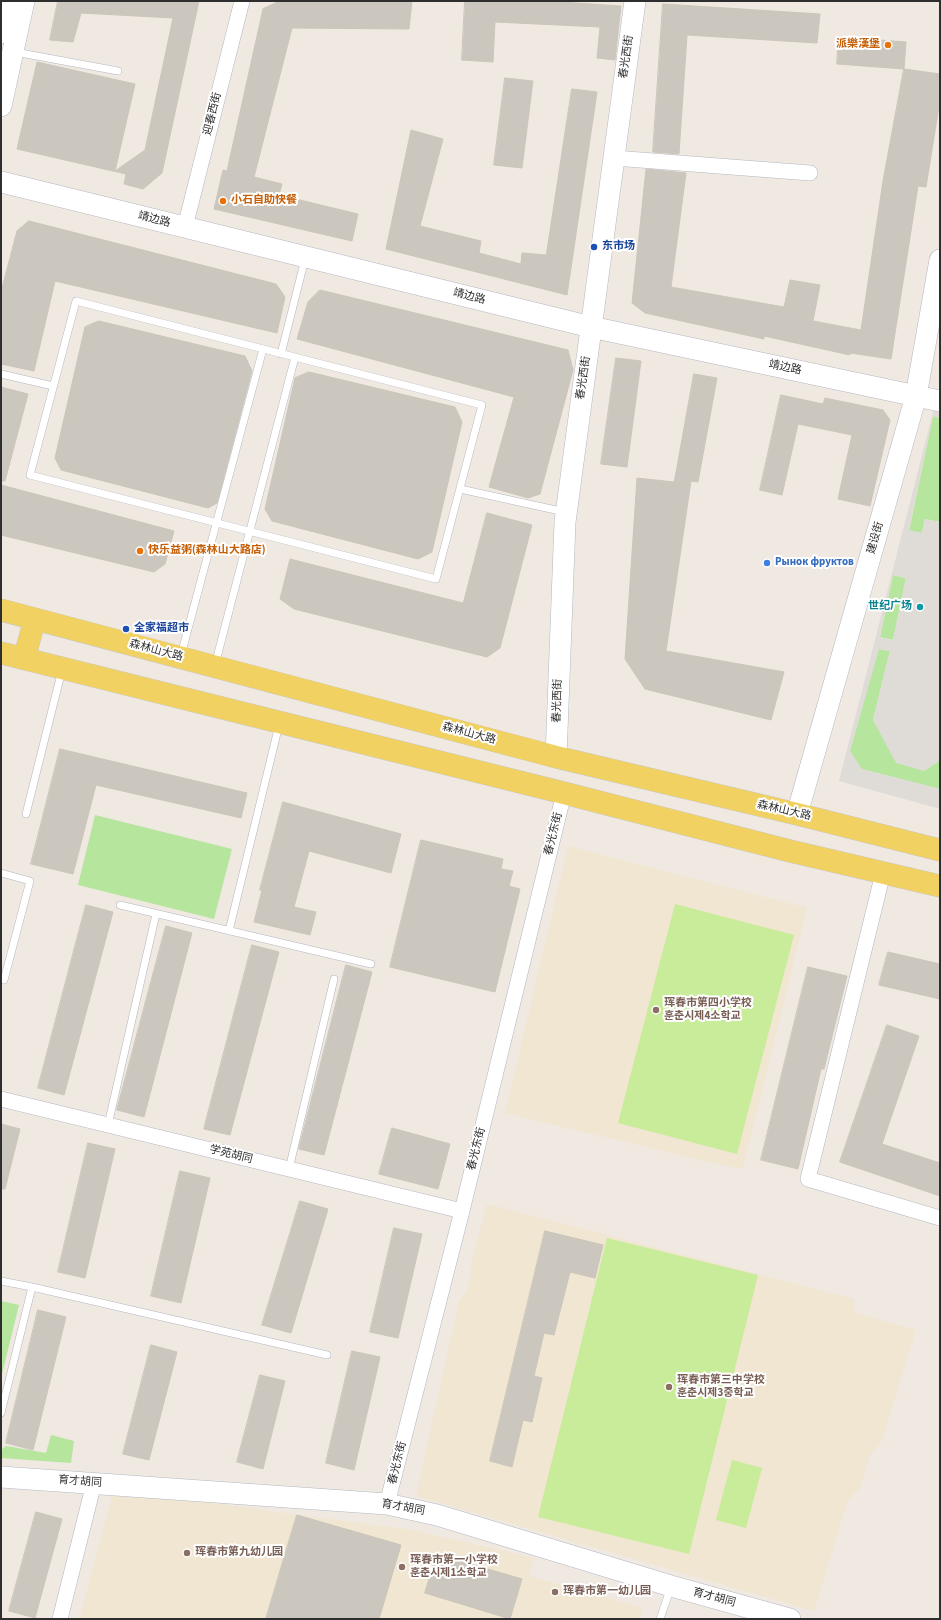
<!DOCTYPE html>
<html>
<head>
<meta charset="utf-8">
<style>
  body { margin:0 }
  #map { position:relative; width:941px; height:1620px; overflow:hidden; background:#efe9e1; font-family:"Source Sans 3",sans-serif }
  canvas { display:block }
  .frame { position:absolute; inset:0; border:2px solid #2e2e2e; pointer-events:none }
</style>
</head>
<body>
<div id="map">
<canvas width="941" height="1620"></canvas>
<div class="frame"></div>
</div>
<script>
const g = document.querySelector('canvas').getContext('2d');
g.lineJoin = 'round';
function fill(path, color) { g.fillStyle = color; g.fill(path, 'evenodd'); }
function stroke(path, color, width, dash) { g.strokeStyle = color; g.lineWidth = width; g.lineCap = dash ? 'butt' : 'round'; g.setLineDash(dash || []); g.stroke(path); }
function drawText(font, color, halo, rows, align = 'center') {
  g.font = font + ' "Source Sans 3","Noto Sans SC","Noto Sans KR",sans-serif'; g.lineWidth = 4; g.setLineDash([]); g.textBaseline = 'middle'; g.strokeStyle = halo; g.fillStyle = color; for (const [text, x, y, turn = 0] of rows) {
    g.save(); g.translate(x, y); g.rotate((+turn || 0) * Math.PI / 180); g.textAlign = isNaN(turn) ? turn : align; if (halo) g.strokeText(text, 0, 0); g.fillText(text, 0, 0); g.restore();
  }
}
const education = new Path2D(`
  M568,846l239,62 -64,260 -14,-1 -224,-54z
  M487,1204l367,95 -1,13 63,18 -35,113 -10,10 -12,36 -11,11 -34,111 -398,-115 43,-195 7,-9 6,-21 -2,-4z
  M114,1490l298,40 122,28 -5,18 114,32 -4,11h-560z`);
const green = new Path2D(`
  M933,416l7,2v104l-15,-3 -3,14 -13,-2z
  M893,575l13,3 -13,62 -13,-3z
  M878,649l12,2 -17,69 51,51 16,-11v29l-79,-20 -11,-18z
  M95,815l137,34 -18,70 -136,-34z
  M1,1301l18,4 -18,73z
  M51,1435l23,6 -3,22 -70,-5v-8l5,-4 40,7z`);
const pitch = new Path2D(`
  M675,904l119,31 -57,219 -119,-31z
  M607,1238l151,37 -69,279 -151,-37z
  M732,1460l30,8 -16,60 -30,-8z`);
const plaza = new Path2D(`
  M934,408l6,1v9l-7,-2 -24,114 13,3 3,-14 15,3v238l-16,11 -28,-8 -23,-43 17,-69 -11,-2 -29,102 12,18 78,20v20l-101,-28zM893,575l13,3 -13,62 -13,-3z`);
const building = new Path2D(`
  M58,1h141l-37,172 -19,16 -19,-5 2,-10 -109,-25 20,-87 98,22 -20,87 30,-21 28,-132 -92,-5 -8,29 -23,-2z
  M280,1h132l-3,28 -117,-1 -38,149 28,7 -3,11 79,19 -6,27 -138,-32 9,-39 4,1 36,-162z
  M465,1h82l74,5 -6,54 -18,-2 3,-31 -105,-5 -2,40 -31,-2z
  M663,4l157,10 -3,29 -130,-8 -8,119 -26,-2z
  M839,37l67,5 -2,27 -67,-5z
  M904,69l36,5v26l-14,87 -8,-1 -27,173 -41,-6v2l-86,-19v3l-119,-26 -13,-10 14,-134 40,4 -15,114 113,20 6,-27 30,5 -7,36 48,9 22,-149z
  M505,78l28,3 -11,87 -28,-3z
  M572,89l25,3 -30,203 -181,-46 25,-119 32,9 -23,87 61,15 -2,12 42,11 1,-11 24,2z
  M29,221l247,63 9,13 -8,36 -222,-52 -21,90 -33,-7v-72l16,-61z
  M320,290l248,60 5,20 -33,124 -12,4 -39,-11 25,-90 -217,-58 11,-37z
  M99,321l146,35 7,15 -35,132 -9,5 -147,-38 -6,-12 30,-131z
  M616,358l25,3 -14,106 -26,-3z
  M309,372l146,35 7,15 -30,130 -14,7 -146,-38 -7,-12 30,-131z
  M694,374l23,4 -19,104 -7,-1 -25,170 118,21 -13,48 -126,-31 -20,-30 12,-181 37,4z
  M1,387l27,7 -23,87h-4z
  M781,395l42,9 2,-6 58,12 7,10 -20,86 -32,-7 14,-64 -54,-11 -16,71 -22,-5z
  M1,485l173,46 -9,33 -11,8 -153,-37z
  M487,513l45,12 -32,123 -13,9 -193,-48 -14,-10 10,-40 173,44z
  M60,749l187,44 -6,25 -145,-33 -23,89 -42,-10z
  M283,802l118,32 -10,39 -82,-22 -15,56 22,5 -6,23 -56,-13 8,-32h-2z
  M421,840l82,19 -2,10 12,2 -4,15 11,3 -25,103 -105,-25z
  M86,905l27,7 -49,183 -26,-7z
  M166,926l26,7 -48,184 -27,-7z
  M252,945l27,7 -49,183 -26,-6z
  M888,952l52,12v35l-61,-14z
  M346,965l26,7 -48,183 -25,-6z
  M808,967l39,9 -23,93h-3l-23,100 -37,-9z
  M887,1025l32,11 -37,108 58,19v33l-100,-34z
  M1,1124l19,5 -15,60h-4z
  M392,1128l58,16 -12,45 -59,-15z
  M88,1143l27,6 -30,129 -27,-6z
  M180,1171l30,7 -29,125 -30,-7z
  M300,1201l28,8 -37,124 -29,-8z
  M394,1228l28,6 -24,104 -28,-6z
  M545,1231l58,14 -8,33 -25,-6 -16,63 -10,-2 -10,43 8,2 -10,44 -9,-2 -11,47 -22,-6z
  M38,1310l28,7 -33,133 -27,-7z
  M151,1345l26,7 -28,108 -26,-6z
  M352,1351l28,6 -26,113 -28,-7z
  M260,1375l25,6 -22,88 -26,-7z
  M36,1512l26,7 -27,99 -26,-7z
  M297,1515l104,30 -22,74h-113z
  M437,1554l85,25 -12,40 -85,-26z`);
const lane = new Path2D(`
  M15,52l103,19
  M76,301l406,104 -46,174 -406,-104z
  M281,354l24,-95
  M1,374l52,12
  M460,489l105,23
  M181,655l82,-306
  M215,665l80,-308
  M26,814l36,-144
  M1,873l29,8 -26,99
  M120,905l251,59
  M229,931l50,-206
  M108,1125l48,-211
  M289,1169l45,-190
  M1,1281l31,6 295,68
  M1,1413l31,-126
  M660,1619l11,-32`);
const street = new Path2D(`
  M614,158l196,15
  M185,227l57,-226
  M883,873l-75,306 132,39
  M1,1099l461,112
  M387,1504l75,-293 102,-418
  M60,1619l34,-136`);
const secondary = new Path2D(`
  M1,33l7,-32
  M1,106l23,-105
  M1,182l590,145 349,74
  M556,757l9,-235 70,-521
  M797,814l119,-418 24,-136
  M1,1477l386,27 50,11 234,71 119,33`);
const primary = new Path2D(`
  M1,610l555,147 241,57 143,36
  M1,653l563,140 226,58 150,35
  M24,659l11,-40`);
const markers = [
  [888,45,4,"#e8710a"],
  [223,201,4,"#e8710a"],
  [594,247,4,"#1a4fb4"],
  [140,551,4,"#e8710a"],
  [767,563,4,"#3f7fe0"],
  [920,607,4,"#0f9aa8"],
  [126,629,4,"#1a4fb4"],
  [656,1010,4,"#8d6e63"],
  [669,1387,4,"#8d6e63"],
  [187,1553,4,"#8d6e63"],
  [402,1567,4,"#8d6e63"],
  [555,1592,4,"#8d6e63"]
];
const foodNames = [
  ["派樂漢堡",880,45,"right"],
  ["小石自助快餐",231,201],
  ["快乐益粥(森林山大路店)",148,551]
];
const streetNames = [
  ["春光西街",627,57,-82],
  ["迎春西街",213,114,-76],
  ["靖边路",154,220,14],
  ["靖边路",469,297,14],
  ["靖边路",785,368,12],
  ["春光西街",584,378,-82],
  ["建设街",876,538,-74],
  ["森林山大路",156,651,15],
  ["春光西街",558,701,-88],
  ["森林山大路",469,734,15],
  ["森林山大路",784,811,13],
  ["春光东街",554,834,-76],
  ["春光东街",477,1149,-76],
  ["学苑胡同",231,1155,14],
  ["春光东街",398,1463,-76],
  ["育才胡同",80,1482,4],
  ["育才胡同",403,1508,10],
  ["育才胡同",714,1598,15]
];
const transitNames = [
  ["东市场",602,247],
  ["全家福超市",134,629]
];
const shopNames = [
  ["Рынок фруктов",775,563]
];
const cultureNames = [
  ["世纪广场",912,607]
];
const educationNames = [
  ["珲春市第四小学校",664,1004],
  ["훈춘시제4소학교",664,1017],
  ["珲春市第三中学校",677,1381],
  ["훈춘시제3중학교",677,1394],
  ["珲春市第九幼儿园",195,1553],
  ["珲春市第一小学校",410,1561],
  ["훈춘시제1소학교",410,1574],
  ["珲春市第一幼儿园",563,1592]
];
fill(education, '#f0e6d1');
fill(green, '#b6e59e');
fill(pitch, '#c9ec9a');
fill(plaza, '#dfdcd8');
fill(building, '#cbc7bf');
stroke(building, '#cbc5ba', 1);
stroke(lane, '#b4b7c1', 8);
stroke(street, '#b4b7c1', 16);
stroke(secondary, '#b4b7c1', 22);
stroke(primary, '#c9c9c9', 23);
stroke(lane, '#fff', 7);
stroke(street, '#fff', 15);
stroke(secondary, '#fff', 21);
stroke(primary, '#f2d163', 22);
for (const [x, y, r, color] of markers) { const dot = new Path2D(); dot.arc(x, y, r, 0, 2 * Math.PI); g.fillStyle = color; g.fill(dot); stroke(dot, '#fff', 1.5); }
drawText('bold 11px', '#c56008', '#fff', foodNames, 'left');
drawText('11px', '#2e2e2e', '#fff', streetNames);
drawText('bold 11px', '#164399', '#fff', transitNames, 'left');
drawText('bold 11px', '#366cbe', '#fff', shopNames, 'left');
drawText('bold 11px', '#0d838f', '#fff', cultureNames, 'right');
drawText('bold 11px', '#785e54', '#fff', educationNames, 'left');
</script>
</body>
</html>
